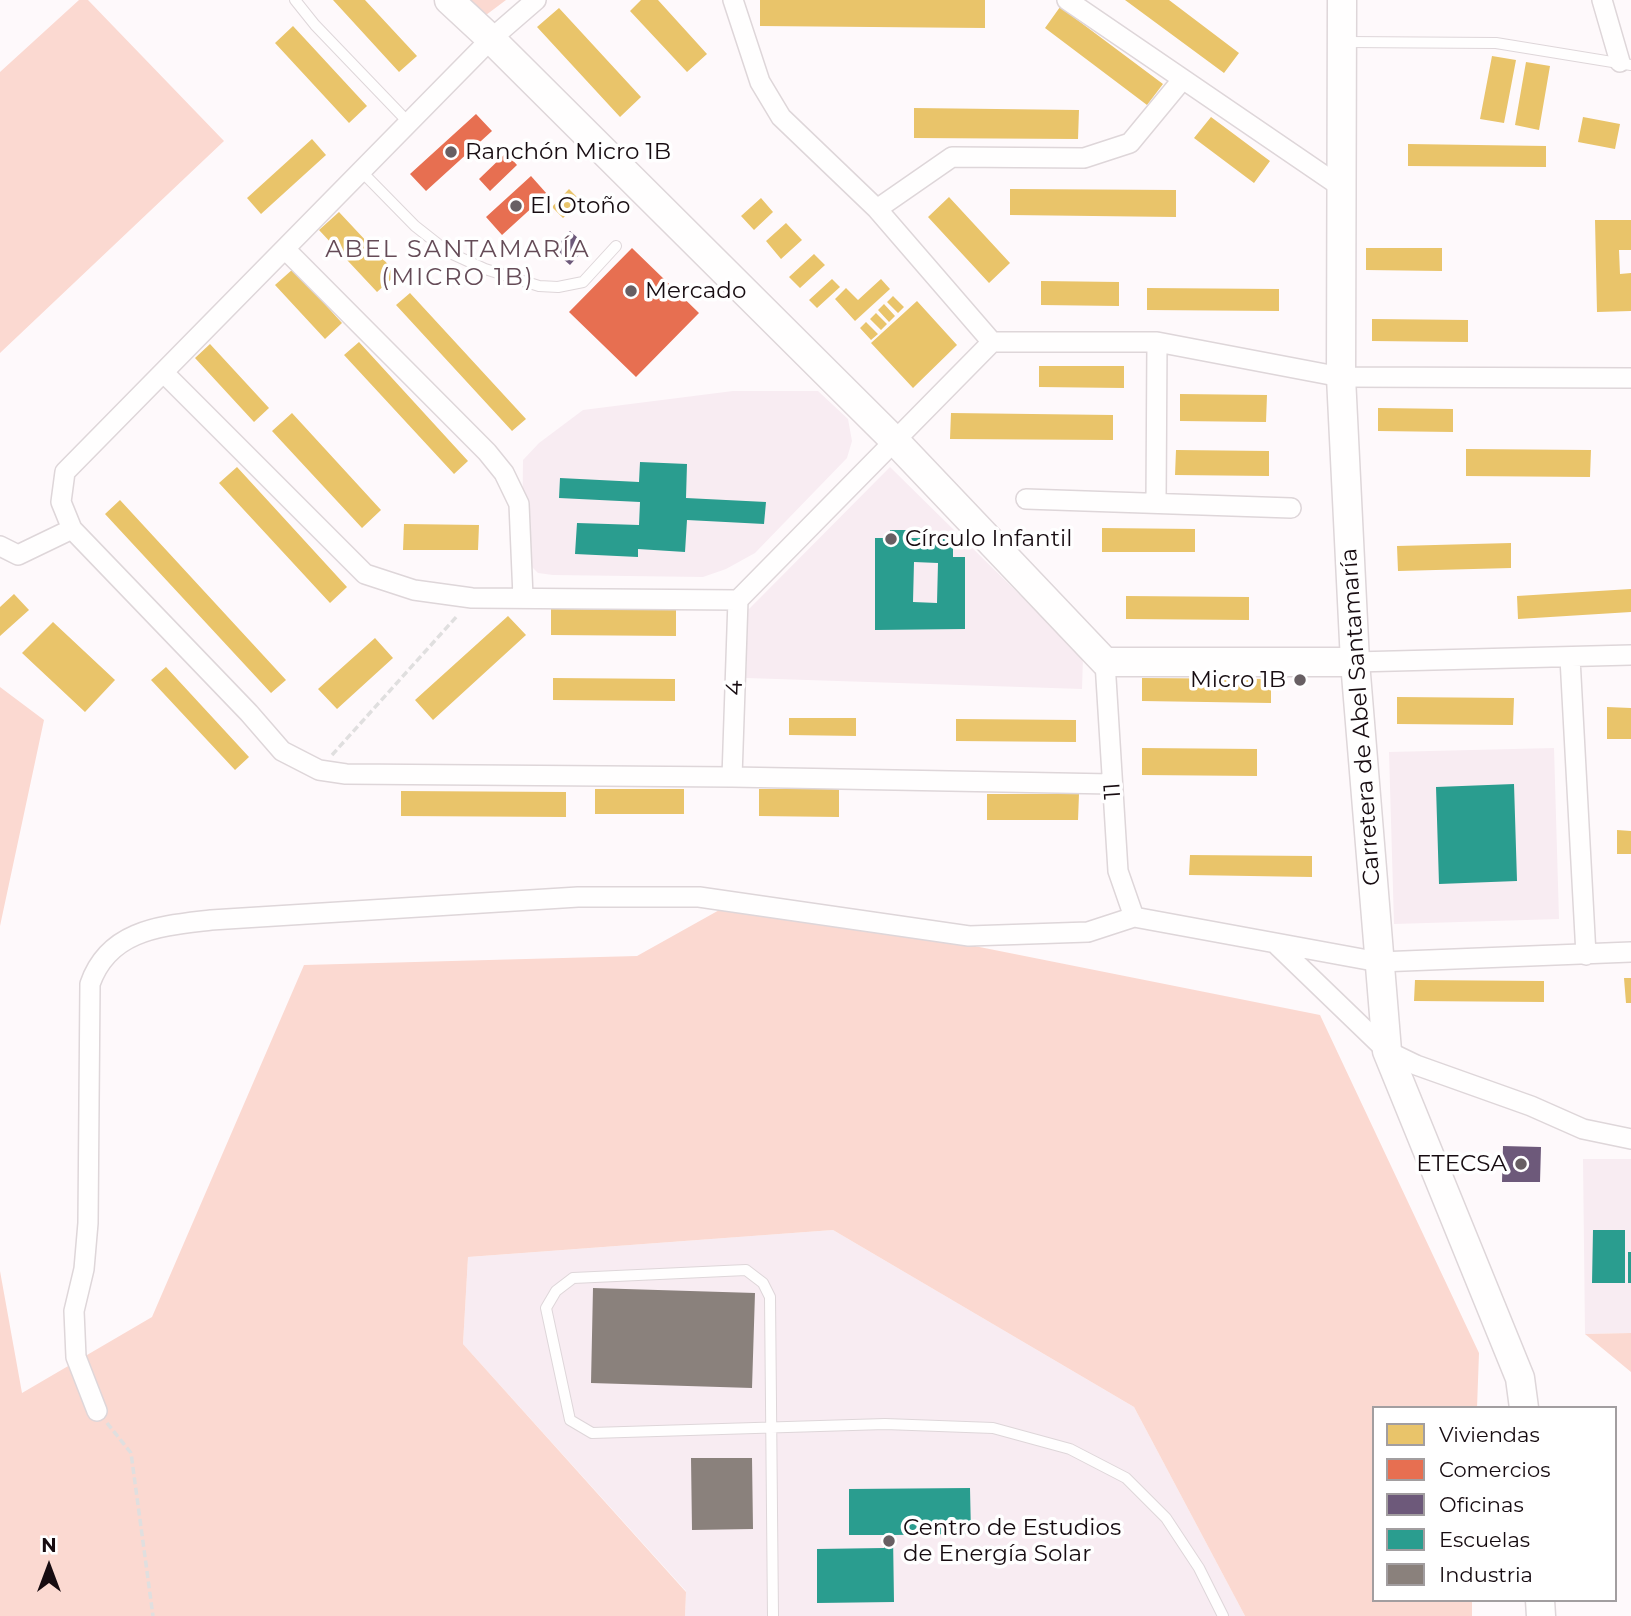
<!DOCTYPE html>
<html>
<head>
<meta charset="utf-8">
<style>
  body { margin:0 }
  #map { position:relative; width:1631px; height:1616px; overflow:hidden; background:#fef9fb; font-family:Montserrat,sans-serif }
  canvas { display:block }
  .legend { position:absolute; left:1372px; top:1406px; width:245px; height:196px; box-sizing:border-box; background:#fff; border:2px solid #a29ea0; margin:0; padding:9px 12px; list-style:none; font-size:21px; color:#170c11 }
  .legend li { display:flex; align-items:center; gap:14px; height:35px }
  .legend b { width:35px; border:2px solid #a29ea0 }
  .north { position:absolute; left:14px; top:1532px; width:70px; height:70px; -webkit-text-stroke:5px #fff; paint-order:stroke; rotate:0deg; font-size:19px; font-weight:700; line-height:28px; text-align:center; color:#170c11 }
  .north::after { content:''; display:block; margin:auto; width:24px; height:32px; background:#170c11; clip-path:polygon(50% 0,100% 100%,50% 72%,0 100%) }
</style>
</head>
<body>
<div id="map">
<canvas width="1631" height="1616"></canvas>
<ul class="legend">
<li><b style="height:19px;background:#e9c46a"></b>Viviendas</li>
<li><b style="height:19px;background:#e76f51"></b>Comercios</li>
<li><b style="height:19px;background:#6d597a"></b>Oficinas</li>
<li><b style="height:19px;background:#2a9d8f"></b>Escuelas</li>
<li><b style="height:19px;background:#8a817c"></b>Industria</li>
</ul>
<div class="north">N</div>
</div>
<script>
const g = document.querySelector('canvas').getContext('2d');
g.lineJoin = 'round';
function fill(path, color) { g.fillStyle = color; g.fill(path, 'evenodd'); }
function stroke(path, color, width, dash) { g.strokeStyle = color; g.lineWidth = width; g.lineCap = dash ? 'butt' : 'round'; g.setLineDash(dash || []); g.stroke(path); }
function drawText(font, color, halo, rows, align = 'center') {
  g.font = font + ' Montserrat,sans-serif'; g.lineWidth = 7; g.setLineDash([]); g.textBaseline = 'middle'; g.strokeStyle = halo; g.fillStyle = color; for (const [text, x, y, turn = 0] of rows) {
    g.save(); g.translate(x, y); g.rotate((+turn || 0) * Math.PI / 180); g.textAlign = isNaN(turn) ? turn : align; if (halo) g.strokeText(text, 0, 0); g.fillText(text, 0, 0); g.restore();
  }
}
const built = new Path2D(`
  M733,391h85l30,28 4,22 -5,17 -92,95 -29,16 -23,8 -150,-2 -15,-2 -8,-8 -8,-18 1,-87 16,-17 44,-33z
  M890,467l193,190 -1,32 -336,-11 2,-68z
  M1554,748l5,171 -165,5 -5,-172z
  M1583,1159h48v174l-46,1z
  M833,1230l301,177 111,209h-560l1,-25 -223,-247 5,-87z`);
const green = new Path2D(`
  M79,0h9l136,141 -224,212v-281z
  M467,0h39l-20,15z
  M0,687l44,33 -44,206z
  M739,899l581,116 159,338 -2,55h-103v192h98v16h-227l-111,-209 -301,-177 -365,27 -5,87 223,248 -1,24h-685v-345l22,122 130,-76 152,-352 333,-9z
  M1631,1333v39l-46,-38z`);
const homes = new Path2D(`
  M333,0h32l52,56 -18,16z
  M641,0h17l49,54 -20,18 -57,-61z
  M760,0h225v28l-225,-2z
  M1125,0h44l70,53 -15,20z
  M1060,7l103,77 -16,21 -102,-77z
  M559,8l82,89 -21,20 -83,-90z
  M293,26l74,80 -18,17 -74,-80z
  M1492,56l24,4 -12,63 -24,-4z
  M1526,62l24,4 -11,64 -24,-5z
  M914,108l165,2 -1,29 -164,-1z
  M1211,117l59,44 -16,22 -60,-45z
  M1583,117l37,7 -5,25 -37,-7z
  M312,139l14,16 -65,59 -14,-16z
  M1408,144l138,2v21l-138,-1z
  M569,189l12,12 -18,17 -11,-11z
  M1010,189l166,1v27l-166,-2z
  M949,197l61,66 -21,20 -61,-66z
  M761,198l12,14 -19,18 -13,-14z
  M339,212l58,62 -20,18 -58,-62z
  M1595,220h36v30h-12l1,24 11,-1v38l-34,1z
  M786,223l16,17 -21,19 -15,-18z
  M1366,248h76v23l-76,-1z
  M814,254l11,11 -25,23 -11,-11z
  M293,269l49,54 -17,16 -50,-54z
  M832,279l8,8 -23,21 -8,-8z
  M881,279l9,10 -35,32 -20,-22 11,-11 12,12z
  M1041,281l78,1v24l-78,-1z
  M1147,288l132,1v22l-132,-1z
  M410,293l116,126 -14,12 -116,-126z
  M893,296l11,11 -6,6 -11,-11z
  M917,301l40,44 -44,43 -42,-45z
  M884,304l11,12 -6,6 -11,-12z
  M876,313l11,11 -6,6 -11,-11z
  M1372,319l96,1v22l-96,-1z
  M866,322l12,12 -7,6 -11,-12z
  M359,342l109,119 -14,13 -110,-119z
  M210,344l59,64 -15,14 -59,-64z
  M1039,366h85v22l-85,-1z
  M1180,394l87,1 -1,27 -86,-1z
  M1378,408l75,1v23l-75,-1z
  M292,413l89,97 -19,18 -90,-97z
  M951,413l162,2v25l-163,-1z
  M1466,449l125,1 -1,27 -124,-1z
  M1176,450l93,1v25l-94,-1z
  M237,467l110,120 -17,16 -111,-120z
  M120,500l166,180 -15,13 -166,-179z
  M404,524l75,1 -1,25h-75z
  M1102,528l93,1v23h-93z
  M1511,543v25l-113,3 -1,-25z
  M1631,589v23l-113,7 -1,-23z
  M14,594l15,16 -29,26v-29z
  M1126,596l123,1v23l-123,-1z
  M551,609l125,1v26l-125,-1z
  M508,616l18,19 -93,85 -18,-20z
  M53,622l62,58 -30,32 -63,-59z
  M375,638l18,20 -56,51 -19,-20z
  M166,667l83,90 -14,13 -84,-90z
  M553,678l122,1v22l-122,-1z
  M1142,678l129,1v24l-129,-2z
  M1397,697l117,1 -1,27 -116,-1z
  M1607,707l24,1v31h-24z
  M789,718h67v18l-67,-1z
  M956,719l120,1v22l-120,-1z
  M1142,748l115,1v27l-115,-1z
  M595,789h89v25h-89z
  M759,789h80v28l-80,-1z
  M401,791l165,1v25l-165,-1z
  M987,794h92l-1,26h-91z
  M1617,830l14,1v23h-14z
  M1190,855l122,1v21l-123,-2z
  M1624,978h7v25h-5z
  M1415,980l129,1v21l-130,-1z`);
const shops = new Path2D(`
  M476,114l16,17 -66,60 -16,-17z
  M506,153l11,12 -27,26 -11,-12z
  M531,176l16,18 -45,41 -16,-18z
  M632,248l67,65 -63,64 -67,-65z`);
const offices = new Path2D(`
  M570,231l17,15 -17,19 -17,-15z
  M1503,1146l38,1 -1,35h-38z`);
const schools = new Path2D(`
  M640,462l47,2 -1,34 80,4 -2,22 -77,-4 -2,32 -47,-3v8l-63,-3 2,-31 62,2 1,-23 -81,-4 1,-20 79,4z
  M890,530h18v8h45v19h12v72l-90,1v-92h15zM914,562l24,1 -1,40 -24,-1z
  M1514,784l3,97 -78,3 -3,-97z
  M1593,1230h32v53h-33z
  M1628,1252h3v31h-3z
  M970,1488l1,46 -78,1 1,67 -77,1v-54l67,-1v-13h-35v-46z`);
const industry = new Path2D(`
  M593,1288l162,5 -3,95 -161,-5z
  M691,1458h61l1,71 -61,1z`);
const path = new Path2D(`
  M332,755l126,-140
  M107,1423l24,30 22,163`);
const lane = new Path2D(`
  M295,0l20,25 94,98
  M1346,42l150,1 135,22
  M362,172l53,54 33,26 37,17 54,17 19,1 25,-5 33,-36
  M773,1616l-3,-319 -7,-14 -17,-13 -173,8 -17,13 -10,17 24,112 22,13 293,-9 108,4 77,21 56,29 40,40 33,50 24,48`);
const street = new Path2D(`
  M536,0l-45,39 -426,433 -4,30 11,27 177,184 33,38 37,19 27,4 386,3 380,7
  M733,0l27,82 21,35 96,92 115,133
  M1067,0l274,187
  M1602,0l18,62
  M877,209l75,-52 132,1 46,-15 52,-63
  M285,249l202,203 17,21 15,31 4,93
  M164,373l201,201 49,16 58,8 266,2 254,-258h165l184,35 290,1
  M1026,499l265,9
  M1156,503l1,-161
  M0,546l18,9 54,-26
  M1570,658l16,297
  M1105,662l13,209 16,46
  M1355,662l276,-7
  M732,777l6,-177
  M1276,944l111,107 29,14 115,41 52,23 48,10
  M97,1411l-21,-54 -2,-46 10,-42 4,-46 2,-239c19,-55 72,-58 121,-64l367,-23h121l270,39 119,-4 46,-15 245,45 252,-10`);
const secondary = new Path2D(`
  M449,0l42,39 405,403 209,220h250
  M1342,0l-1,377 14,285 32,389 133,327 4,30
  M1540,1600l1,16`);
const markers = [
  [451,152,7,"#685f63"],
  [516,206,7,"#685f63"],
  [631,291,7,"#685f63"],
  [891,539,7,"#685f63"],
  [1300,680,7,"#685f63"],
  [1521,1164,7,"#685f63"],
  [889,1541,7,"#685f63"]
];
const poiNames = [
  ["Ranchón Micro 1B",465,152],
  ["El Otoño",530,206],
  ["Mercado",645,291],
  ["Círculo Infantil",905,539],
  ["Micro 1B",1286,680,"right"],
  ["ETECSA",1507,1164,"right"],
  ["Centro de Estudios",903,1528],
  ["de Energía Solar",903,1554]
];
const streetNames = [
  ["4",735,688,-88],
  ["Carretera de Abel Santamaría",1361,717,-94],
  ["11",1113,791,-94]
];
const neighbourhoodNames = [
  ["ABEL SANTAMARÍA",458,250],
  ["(MICRO 1B)",458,278]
];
fill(built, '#f8ecf2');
fill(green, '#fbd9d1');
fill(homes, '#e9c46a');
fill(shops, '#e76f51');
fill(offices, '#6d597a');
fill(schools, '#2a9d8f');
fill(industry, '#8a817c');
stroke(lane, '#ded6d9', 12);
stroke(street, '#ded6d9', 22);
stroke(secondary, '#ded6d9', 31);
stroke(path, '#e0dfdf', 3.5, [7, 3.5]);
stroke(lane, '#fffefe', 10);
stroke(street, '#fffefe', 19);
stroke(secondary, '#fffefe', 28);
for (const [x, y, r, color] of markers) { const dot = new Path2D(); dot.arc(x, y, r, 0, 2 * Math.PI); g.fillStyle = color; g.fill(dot); stroke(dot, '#fff', 2.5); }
drawText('23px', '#170c11', '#fff', poiNames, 'left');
drawText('23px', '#170c11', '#fff', streetNames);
g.letterSpacing = '2px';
drawText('24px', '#654b57', '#fff', neighbourhoodNames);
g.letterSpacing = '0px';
</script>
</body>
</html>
